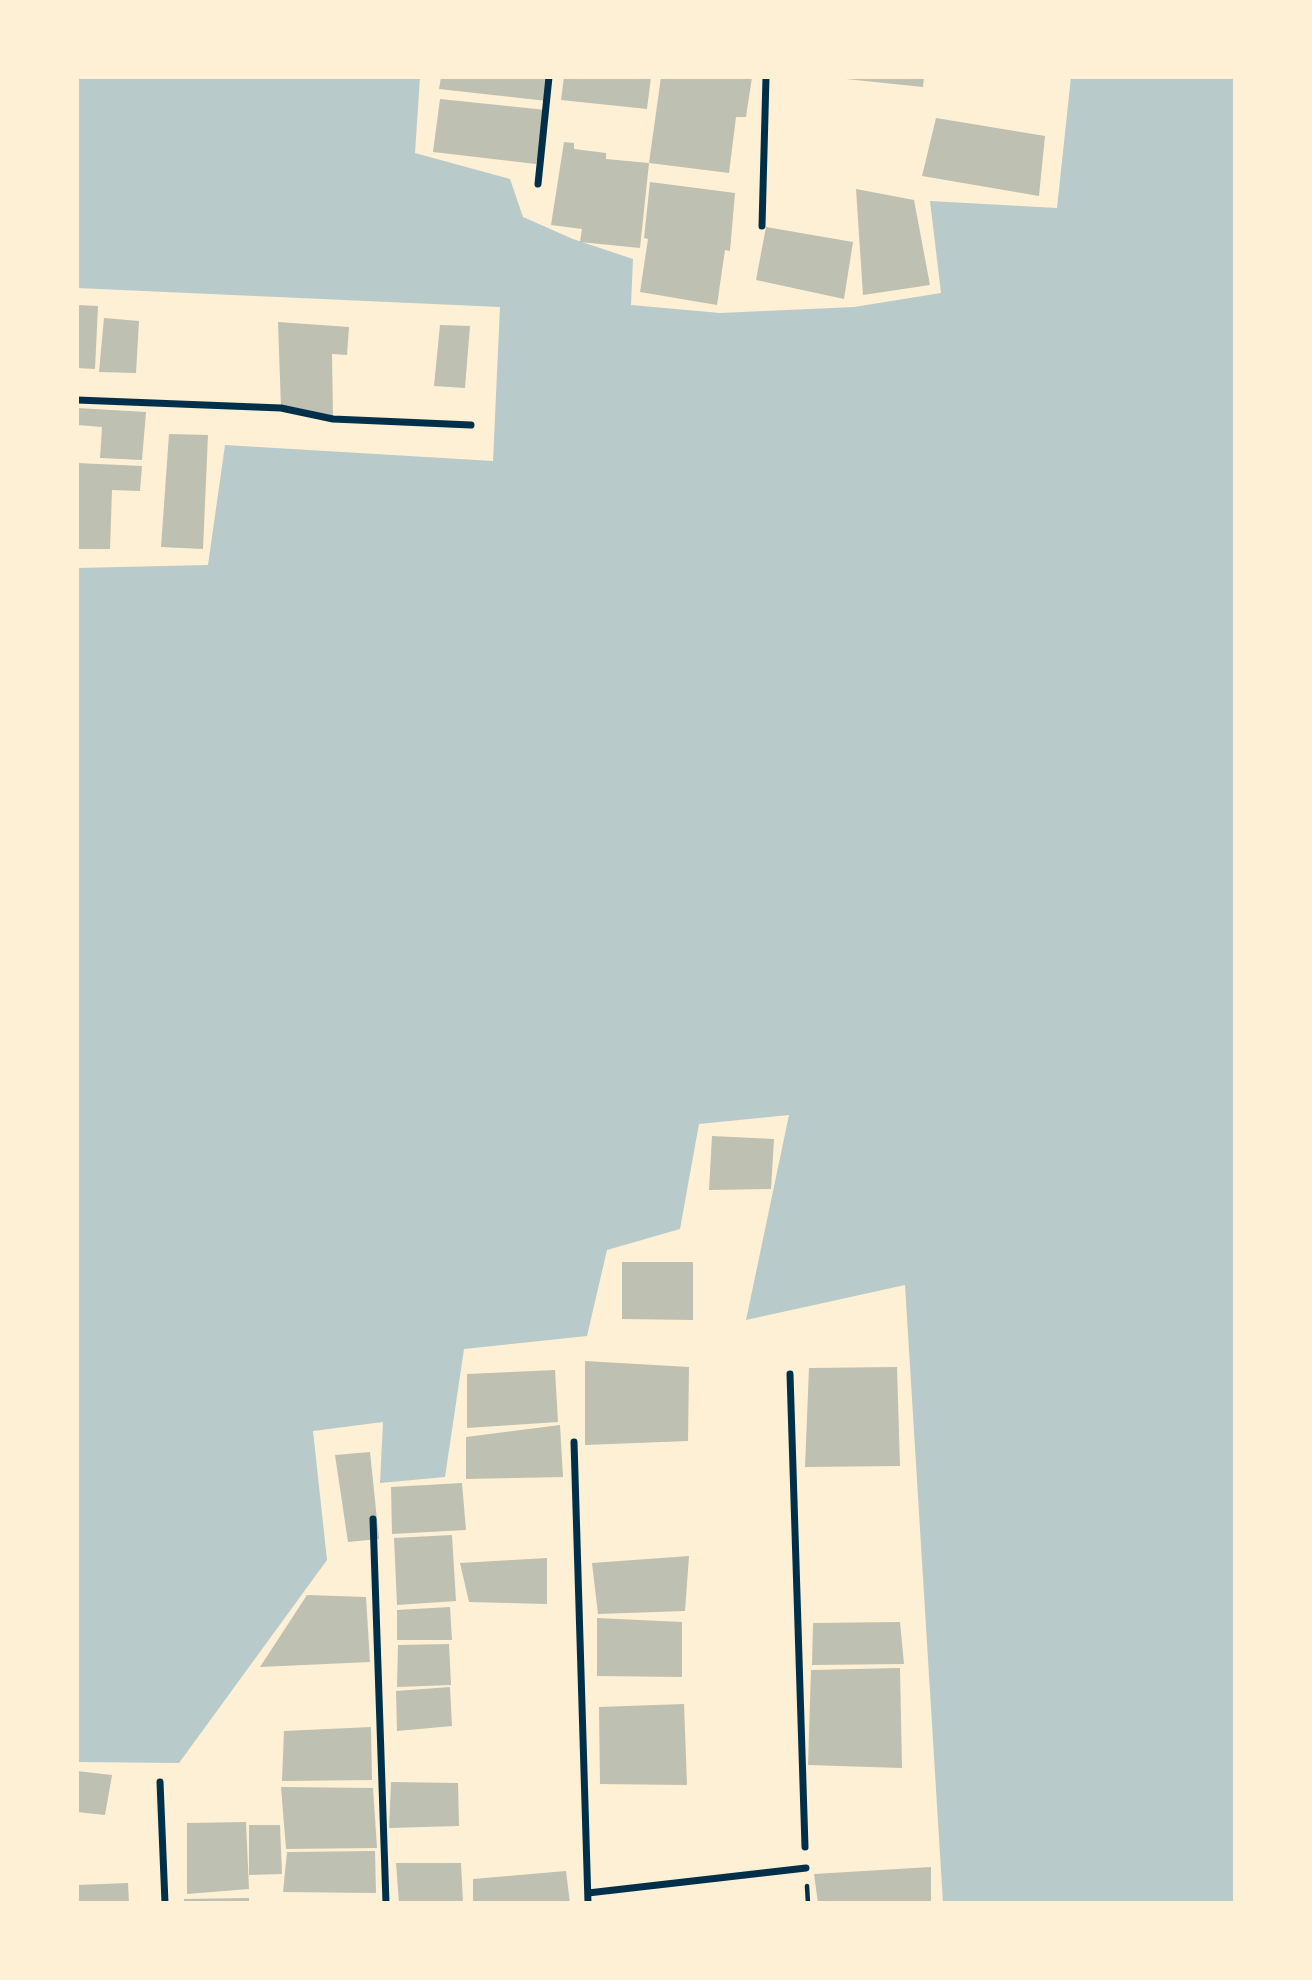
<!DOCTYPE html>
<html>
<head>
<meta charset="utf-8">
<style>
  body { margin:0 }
  #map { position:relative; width:1312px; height:1980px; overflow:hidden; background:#fdf0d5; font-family:"Nunito Sans",sans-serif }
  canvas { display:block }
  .frame { position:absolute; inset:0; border:79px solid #fdf0d5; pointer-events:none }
</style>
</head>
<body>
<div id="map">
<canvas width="1312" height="1980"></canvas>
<div class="frame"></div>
</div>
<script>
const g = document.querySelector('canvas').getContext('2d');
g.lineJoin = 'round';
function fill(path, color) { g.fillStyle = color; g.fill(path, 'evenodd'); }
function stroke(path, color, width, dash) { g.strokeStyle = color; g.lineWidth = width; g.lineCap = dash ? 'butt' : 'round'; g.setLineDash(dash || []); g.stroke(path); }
const green = new Path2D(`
  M77,77h343l-5,76 95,26 13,38 50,22 60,20 -2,46 89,8 134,-6 87,-14 -11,-92 127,7 14,-131h164v1826h-292l-38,-618 -159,35 43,-205 -90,9 -19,105 -73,21 -20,86 -123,13 -19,128 -65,6 3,-61 -70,9 14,129 -148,203 -102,-1v-1194l131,-3 17,-120 268,16 7,-154 -423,-19z`);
const building = new Path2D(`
  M441,77h107l-1,24 -108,-12z
  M564,77h87l-4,32 -86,-9z
  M661,77h91l-6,40h-10l-7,56 -80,-10z
  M846,77h78l-1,10 -77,-8z
  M440,99l106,11 -10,54 -103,-12z
  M936,118l109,18 -6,60 -117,-20z
  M564,142l10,1v6l32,4v6l43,4 -9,85 -60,-6 2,-13 -31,-4z
  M650,182l85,11 -5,58 -5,-1 -8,55 -77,-13 8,-53 -4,-1z
  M856,189l58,11 16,85 -67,10z
  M766,227l87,15 -9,57 -88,-19z
  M77,305l21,1 -3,63 -18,-1z
  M104,318l35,3 -3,52 -37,-1z
  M278,322l71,5 -2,28 -15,-1 1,65 -52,-11z
  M440,325l30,1 -5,62 -31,-2z
  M77,408l69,4 -4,48 -42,-2 2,-31 -25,-2z
  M169,434l39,1 -5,114 -42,-2z
  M77,463l65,3 -2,25 -28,-1 -2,59h-33z
  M712,1136l62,3 -3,50 -62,1z
  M622,1262h71v58l-71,-1z
  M585,1361l104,6 -1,74 -103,4z
  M897,1367l3,99 -95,1 4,-99z
  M555,1370l3,52 -91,6v-54z
  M560,1425l3,52 -97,2v-42z
  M370,1452l9,87 -31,3 -13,-87z
  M462,1483l4,47 -74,4 -1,-47z
  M452,1535l4,66 -59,4 -3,-67z
  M689,1556l-4,55 -87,3 -6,-51z
  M547,1558v46l-78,-2 -9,-39z
  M307,1595l59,2 4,65 -110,5z
  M450,1607l2,33h-55v-30z
  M597,1618l85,4v55l-85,-1z
  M900,1622l4,42 -92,1 1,-42z
  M449,1644l2,41 -54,2 1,-42z
  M900,1668l2,100 -94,-3 3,-95z
  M450,1687l2,39 -55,5 -1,-40z
  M684,1704l3,81 -87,-1 -1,-77z
  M371,1727l1,53 -90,1 2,-50z
  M77,1771l35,4 -7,40 -28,-3z
  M391,1782l67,1 1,43 -70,2z
  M281,1787l92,1 4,60 -91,1z
  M246,1822l3,67 -62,5v-71z
  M249,1825h31l2,49 -33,1z
  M375,1851l1,42 -93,-1 4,-40z
  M396,1863h65l2,40h-64z
  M931,1867v34l-25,2h-88l-4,-29z
  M566,1871l4,32h-97v-24z
  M128,1883l1,20h-52v-18z
  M249,1898v5h-65v-4z`);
const path = new Path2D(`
  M807,1886l1,17`);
const minor = new Path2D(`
  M538,184l11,-107
  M762,226l4,-149
  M77,400l204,8 52,11 138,6
  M790,1374l15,473
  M574,1442l14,461
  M373,1519l13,384
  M160,1782l5,121
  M588,1893l218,-25`);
fill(green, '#b9caca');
fill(building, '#bec0b2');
stroke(path, '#003049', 4.5);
stroke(minor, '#003049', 7);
</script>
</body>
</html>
